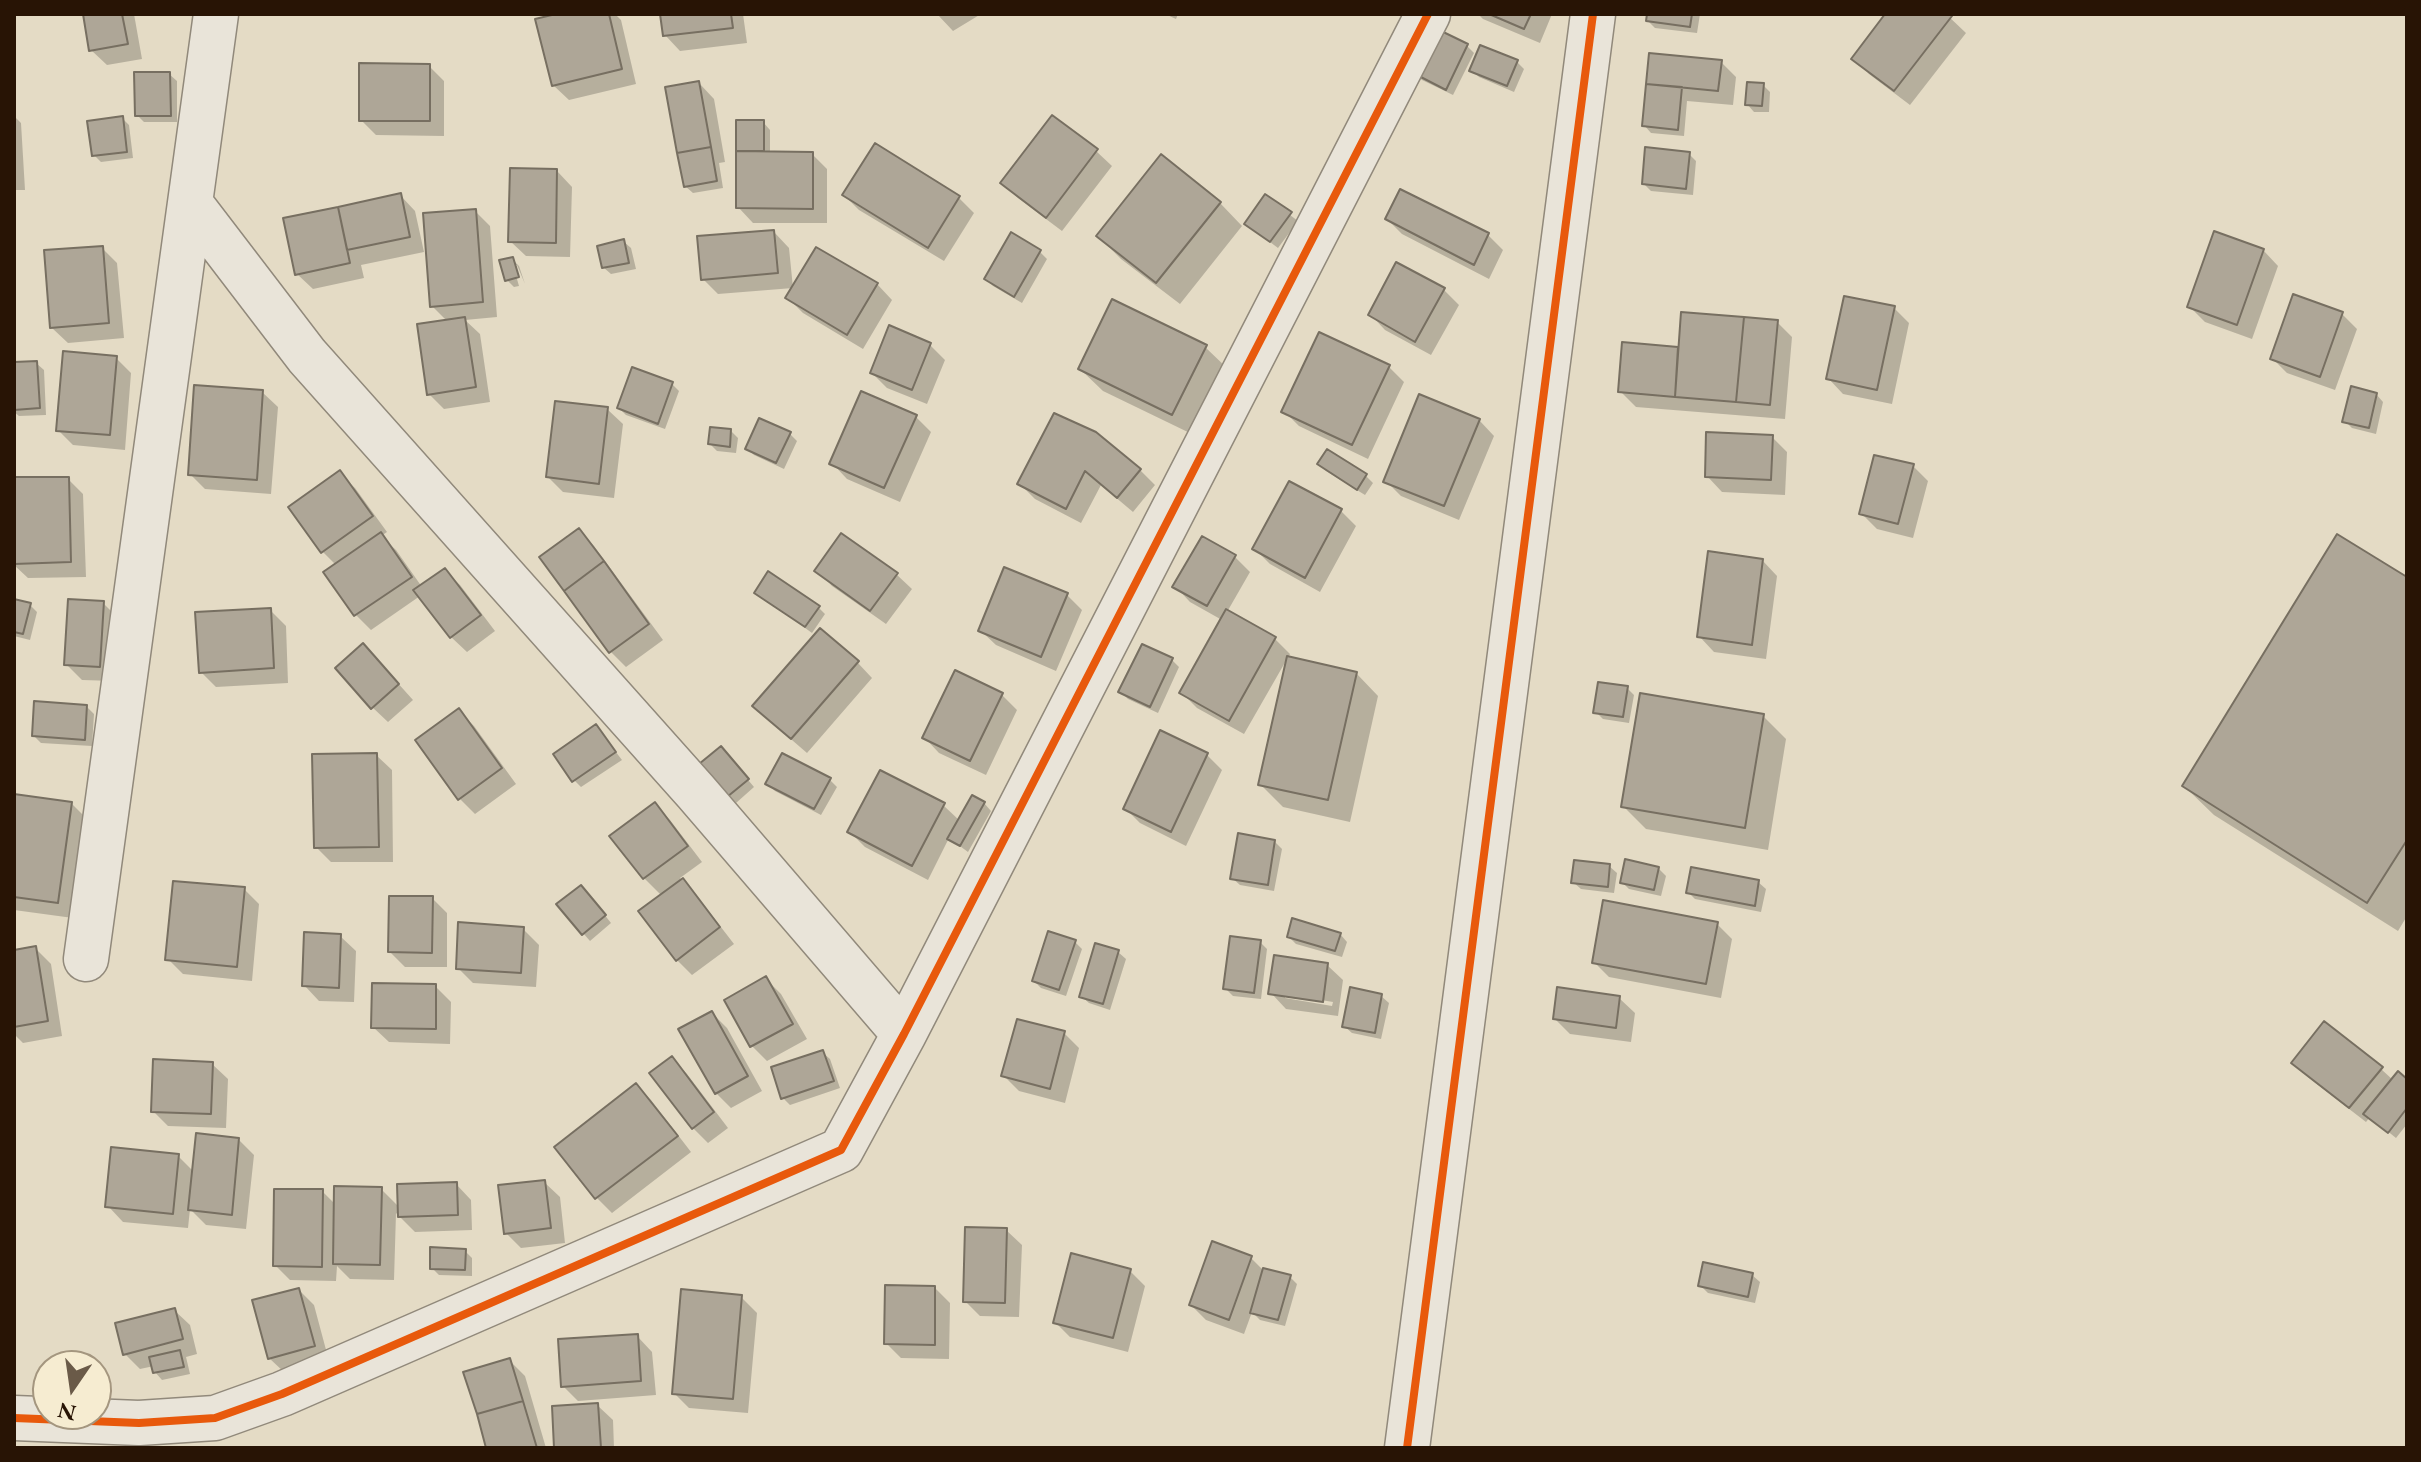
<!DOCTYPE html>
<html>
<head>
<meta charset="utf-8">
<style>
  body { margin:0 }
  #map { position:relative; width:2421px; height:1462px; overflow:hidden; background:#e4dbc5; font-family:"EB Garamond",serif }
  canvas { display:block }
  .frame { position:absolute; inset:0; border:16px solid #281405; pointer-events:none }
  .north { position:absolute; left:32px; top:1350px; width:80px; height:80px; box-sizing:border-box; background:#f6ecd1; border:2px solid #a4967f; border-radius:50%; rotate:193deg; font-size:22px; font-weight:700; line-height:32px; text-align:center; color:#281405 }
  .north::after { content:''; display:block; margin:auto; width:28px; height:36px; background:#6a5a48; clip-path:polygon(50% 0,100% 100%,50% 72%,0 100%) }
</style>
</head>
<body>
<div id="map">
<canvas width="2421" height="1462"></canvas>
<div class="frame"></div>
<div class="north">N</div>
</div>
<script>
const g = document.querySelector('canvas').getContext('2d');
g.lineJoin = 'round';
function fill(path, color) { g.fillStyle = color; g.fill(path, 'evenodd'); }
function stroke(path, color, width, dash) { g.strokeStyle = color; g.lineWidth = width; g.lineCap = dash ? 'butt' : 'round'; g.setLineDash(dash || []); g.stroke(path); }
const shadow = new Path2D(`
  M85,14h49l8,45 -35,6 -16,-15z
  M565,14h50l6,6 15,64 -67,16 -16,-15z
  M662,14h81l4,29 -67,8 -15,-16z
  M937,14h44l-28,17z
  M1165,14h13l-2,5z
  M1478,14h74l-12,29 -57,-24z
  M1649,14h51l-3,19 -42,-5 -7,-7z
  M1888,14h58l20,19 -56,72 -41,-31 -15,-16z
  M1466,45l8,8 -21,42 -31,-15 -7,-7z
  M1650,55l71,7 15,15 -3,28 -46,-4 -3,35 -33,-3 -7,-8z
  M1517,62l7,7 -10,23 -35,-15 -7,-7z
  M429,66l15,15v55l-68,-1 -15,-15z
  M169,74l8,7v41h-33l-7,-7z
  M699,83l15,16 11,63 -6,1 4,25 -30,5 -8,-7z
  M1763,85l7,7 -1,20h-15l-7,-8z
  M14,116l7,7 4,67h-11z
  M122,118l7,7 4,33 -32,4 -7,-7z
  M738,122h25l7,8v23l42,1 15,15v54h-74l-15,-16z
  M875,146l84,52 15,15 -30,48 -85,-51 -15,-15z
  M1096,151l16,15 -50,65 -44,-33 -16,-15z
  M1689,154l7,7 -3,34 -42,-4 -7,-7z
  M557,171l15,16 -2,70 -44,-1 -16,-15z
  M1401,191l87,44 15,15 -14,29 -87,-45 -15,-15z
  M400,195l15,16 9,41 -63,13 3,13 -51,11 -16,-15z
  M1266,197l32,24 -20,27 -32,-24z
  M1220,203l22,23 -62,78 -59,-45 -23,-23z
  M475,211l15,15 7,91 -32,3 15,14 10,68 -46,7 -15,-15 19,-72 -16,-16z
  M774,232l15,16 4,40 -75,6 -15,-15z
  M1012,235l28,17 7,7 -25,44 -29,-17 -7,-7z
  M623,241l8,7 5,21 -25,5 -8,-7z
  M102,248l15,15 7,75 -56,5 -16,-15z
  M2263,250l15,16 -26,73 -47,-17 -15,-15z
  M512,259l7,7 6,18 -8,-19h-4l6,21 -5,1 -7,-7z
  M877,284l15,16 -29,49 -60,-36 -15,-15z
  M1444,290l15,15 -28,50 -46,-25 -15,-16z
  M1894,308l15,15 -17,81 -49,-10 -15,-16z
  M2342,314l15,15 -22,61 -48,-17 -15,-15z
  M1777,322l15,15 -7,82 -149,-12 -16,-16 4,-47 56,5z
  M930,345l15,15 -18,44 -40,-16 -15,-15z
  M1205,347l23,22 -32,67 -93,-45 -23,-22z
  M116,358l15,15 -6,77 -52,-5 -15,-15z
  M36,363l8,7 2,45 -27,1 -5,-4v-48z
  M1389,367l15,15 -36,77 -69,-33 -15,-15z
  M672,384l7,7 -14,38 -39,-14 -7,-7z
  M262,392l16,15 -7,87 -66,-5 -15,-15z
  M2376,394l7,8 -7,32 -24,-6 -7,-7z
  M607,409l16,15 -9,74 -51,-6 -15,-15z
  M1055,415l85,55 15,15 -22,27 -32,-27 -20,38 -46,-24 -15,-15z
  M916,417l15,15 -31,70 -53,-23 -15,-16z
  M1479,420l15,16 -35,84 -58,-24 -15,-15z
  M731,431l7,7 -2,15 -19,-2 -7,-7z
  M790,434l7,7 -13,28 -30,-14 -7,-7z
  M1772,437l15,15 -2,43 -63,-3 -15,-16z
  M1319,464l47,12 7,7 -8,12 -39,-24z
  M1913,466l15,15 -15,57 -36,-9 -15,-15z
  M339,473l16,15 32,44 -6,4 15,14 26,37 22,-17 16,15 35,46 -28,21 -16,-15 -31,-41 -49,34 -15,-15 -20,-50 -14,-14z
  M14,479h54l15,15 3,83 -58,1 -14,-13z
  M1290,484l51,27 15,15 -36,66 -50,-28 -15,-15z
  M579,530l15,16 69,94 -37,27 -15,-15z
  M1235,557l15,15 -23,40 48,27 15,15 -2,4 68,15 22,23 -28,126 -67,-15 -23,-23 27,-125 -43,75 -47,-26 -16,-16 41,-72 -32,-18 -15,-16z
  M1762,560l15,16 -11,83 -52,-7 -15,-16z
  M817,570l79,4 16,15 -26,35 -54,-38z
  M2407,579v337l-9,15 -184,-116 -30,-29z
  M757,593l61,14 7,7 -13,19z
  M1067,595l15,15 -26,61 -60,-26 -16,-15z
  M14,601l16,4 7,7 -7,28 -16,-4z
  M103,603l16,16 -4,62 -33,-1 -16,-16z
  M270,610l16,16 2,57 -72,4 -15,-15z
  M1172,660l7,7 -21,46 -30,-14 -7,-7z
  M378,661l35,39 -25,22 -16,-15z
  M857,662l15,16 -65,75 -37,-32z
  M1627,688l7,7 -5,28 -26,-4 -7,-7z
  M1002,695l15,15 -31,65 -47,-22 -15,-16z
  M87,707l7,7 -2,32 -51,-3 -7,-7z
  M459,711l15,15 42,58 -41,30 -16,-16z
  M1763,716l23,23 -18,111 -122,-21 -23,-23z
  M596,726l26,34 -41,27 -7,-7z
  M376,755l16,15 1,92h-62l-15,-15z
  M1207,755l15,15 -36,76 -46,-23 -15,-15z
  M728,756l26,31 -18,16 -34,-39z
  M830,780l7,7 -16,28 -46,-24 -7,-7z
  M14,796l57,7 16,16 -14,99 -59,-8z
  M984,803l7,8 -23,41 -19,-14 -21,42 -63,-33 -15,-15 93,-27 17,16z
  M655,805l15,15 32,42 -22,16 17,18 37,48 -42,31 -15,-15 -15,-64 -18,-18z
  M1274,841l8,8 -8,42 -34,-6 -8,-7z
  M1609,866l8,7 -3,20 -33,-4 -8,-7z
  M1658,868l8,8 -5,20 -32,-7 -7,-7z
  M1758,882l8,7 -5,23 -66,-13 -7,-7z
  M244,889l15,15 -7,77 -69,-7 -15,-15z
  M588,894l23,29 -21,18 -7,-8z
  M432,898l15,15v54h-42l-15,-15z
  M1717,924l15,15 -11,59 -112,-21 -15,-15z
  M523,929l16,16 -3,42 -63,-4 -15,-15z
  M1340,934l7,8 -5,15 -46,-13 -7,-7z
  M340,936l16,15 -2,51 -35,-1 -15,-16z
  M1075,942l7,7 -16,47 -25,-8 -7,-7z
  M1260,942l7,7 -6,50 -28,-3 -7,-7z
  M35,948l16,16 11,72 -39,7 -9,-9v-82z
  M1118,952l8,7 -16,51 -21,-7 -8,-7z
  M1327,965l16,15 -5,36 -52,-7 -15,-16zM1285,994l48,8 -1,4 -47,-8z
  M766,979l15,15 26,45 -40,22 -15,-15 -26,-45z
  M435,986l16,16 -1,42 -61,-2 -16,-15z
  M1381,996l8,7 -8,36 -29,-6 -8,-7z
  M1619,998l16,15 -4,29 -61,-8 -15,-15z
  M712,1013l15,15 35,63 -31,17 -15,-15z
  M1064,1033l15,15 -14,55 -46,-12 -16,-16z
  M822,1052l8,7 10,29 -50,17 -7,-7z
  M672,1058l15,16 41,54 -20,15 -15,-15z
  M2294,1062l87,7 12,11 14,2v42l-11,14 -26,-21 -4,5 -57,-44z
  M212,1064l16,15 -2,49 -58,-2 -15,-15z
  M636,1085l15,15 40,52 -79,61 -15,-15 -40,-51z
  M239,1140l15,15 -8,74 -40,-4 -16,-16 -2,19 -65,-6 -15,-16 70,-50 16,16z
  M544,1182l16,15 5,46 -44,5 -15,-15z
  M456,1184l15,16 1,30 -57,2 -19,-19 -2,67 -44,-1 -13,-13 -1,15 -46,-1 -15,-15 47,-74 14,14 45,-16 18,18z
  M1006,1230l16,15 -3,72 -39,-1 -15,-15z
  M465,1251l7,7v18l-33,-1 -7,-7z
  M1251,1258l12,12 27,7 7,7 -12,42 -25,-6 -8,-8 -8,22 -38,-14 -15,-15z
  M1130,1271l15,15 -17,66 -58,-15 -15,-15z
  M1752,1275l8,7 -5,21 -47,-10 -7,-7z
  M935,1288l15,15 -1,56 -48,-1 -15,-15z
  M299,1290l15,15 15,56 -44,12 -16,-15z
  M741,1297l16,16 -9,100 -59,-5 -15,-15z
  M174,1310l16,15 7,29 -11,3 4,17 -28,6 -7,-8 -1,-6 -14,3 -15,-15z
  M637,1336l15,16 4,43 -78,6 -15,-15z
  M510,1361l15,15 21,72h-58z
  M597,1405l16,15 1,28h-58z`);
const building = new Path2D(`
  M83,14h39l6,30 -39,7z
  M556,14h53l13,55 -70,17 -17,-67z
  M660,14h71l2,14 -70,8z
  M1489,14h42l-7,15z
  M1647,14h45l-2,13 -44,-6z
  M1885,14h64l3,2 -58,75 -43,-32z
  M1435,28l33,16 -22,46 -33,-17z
  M1480,45l38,15 -11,26 -38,-15z
  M1649,53l73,7 -4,31 -72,-7z
  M359,63l71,1v57h-71z
  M134,72h36l1,44h-36z
  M699,81l12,66 -34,6 -12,-66z
  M1747,82l17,1 -2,23 -17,-1z
  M1646,84l36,3 -4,43 -36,-4z
  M1052,115l46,34 -52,69 -46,-35z
  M123,116l4,36 -35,4 -5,-35z
  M736,120h28v31h-28z
  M875,143l85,53 -32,52 -86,-53z
  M711,147l6,34 -33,6 -7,-34z
  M1645,147l45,5 -4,37 -44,-5z
  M736,151l77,1v57l-77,-1z
  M1161,154l60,48 -65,81 -60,-47z
  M510,168l47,1 -1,74 -48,-1z
  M1400,189l89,44 -15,32 -89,-46z
  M401,193l9,44 -63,13 -9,-43z
  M1265,194l27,18 -22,30 -26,-18z
  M338,207l12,56 -55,12 -12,-57z
  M476,209l7,93 -53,5 -7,-94z
  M774,230l4,43 -77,7 -4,-44z
  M2214,231l50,18 -27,76 -50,-18z
  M1011,232l30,18 -27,47 -30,-18z
  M624,239l5,24 -27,5 -5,-22z
  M103,246l6,77 -59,5 -6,-78z
  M816,247l62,36 -31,52 -62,-37z
  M513,257l6,20 -14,4 -6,-21z
  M1396,262l49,26 -30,54 -47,-27z
  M2293,294l50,18 -23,65 -50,-18z
  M1844,296l51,10 -18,84 -51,-11z
  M1112,299l95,46 -35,70 -94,-46z
  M1681,312l63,5 -8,85 -61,-5z
  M465,317l11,70 -49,8 -10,-71z
  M1744,317l34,3 -8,85 -34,-3z
  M889,325l42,18 -19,47 -42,-17z
  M1319,332l71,33 -38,80 -71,-33z
  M1622,342l56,5 -3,50 -57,-5z
  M63,351l54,5 -7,79 -54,-4z
  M37,361l3,47 -26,2v-48z
  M632,367l41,15 -15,42 -41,-16z
  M194,385l69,5 -6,90 -69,-5z
  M2351,386l26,7 -8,35 -27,-6z
  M861,391l56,24 -33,73 -55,-24z
  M1419,394l61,25 -36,87 -61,-24z
  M555,401l53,6 -9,77 -53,-7z
  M1054,413l42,19 45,37 -24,29 -32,-27 -19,38 -49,-25z
  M759,418l32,14 -15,31 -31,-14z
  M710,427l21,2 -1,18 -22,-3z
  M1706,432l67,3 -2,45 -66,-3z
  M1327,449l40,25 -10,16 -40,-26z
  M1874,455l40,9 -16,60 -39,-10z
  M340,470l33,46 -52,37 -33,-46z
  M14,477h55l2,85 -57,2z
  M1289,481l53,28 -37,69 -53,-29z
  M579,528l25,33 -40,30 -25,-34z
  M381,532l31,45 -58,39 -31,-44z
  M841,533l57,40 -28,38 -56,-40z
  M2337,534l70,43v263l-40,63 -185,-117z
  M1202,536l34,19 -29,51 -35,-19z
  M1708,551l55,8 -11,86 -55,-8z
  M604,561l45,63 -40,29 -45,-62z
  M1004,567l64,26 -27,64 -63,-26z
  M445,568l36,47 -31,23 -37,-48z
  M768,571l52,35 -15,21 -51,-34z
  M14,599l17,4 -8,31 -9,-2z
  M68,599l36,2 -4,66 -36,-2z
  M271,608l3,60 -75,5 -4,-61z
  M1226,609l50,28 -47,84 -50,-28z
  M820,628l39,33 -68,78 -39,-33z
  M363,643l36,41 -28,25 -36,-41z
  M1142,644l31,14 -23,49 -32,-15z
  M1287,656l70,16 -29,128 -70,-15z
  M955,670l48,23 -33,68 -48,-23z
  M1598,682l30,4 -5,31 -30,-4z
  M1640,693l124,21 -19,114 -124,-21z
  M34,701l53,4 -2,35 -53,-4z
  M459,708l43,60 -44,32 -43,-60z
  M596,724l20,28 -44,30 -19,-28z
  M1160,730l48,23 -37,79 -48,-23z
  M721,746l28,33 -22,18 -28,-33z
  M377,753l2,94 -65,1 -2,-94z
  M782,753l49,25 -17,31 -49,-25z
  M880,770l65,33 -33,63 -65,-34z
  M14,794l58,8 -14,101 -44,-6z
  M972,795l13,7 -25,44 -13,-7z
  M655,802l33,44 -45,33 -34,-43z
  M1238,833l37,7 -7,45 -38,-6z
  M1625,859l34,8 -5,23 -34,-7z
  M1574,860l36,4 -2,23 -37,-4z
  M1691,867l68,13 -4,26 -69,-13z
  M683,878l37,49 -44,34 -38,-50z
  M173,881l72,6 -8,80 -72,-7z
  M581,885l25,30 -24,20 -26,-31z
  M389,896h44l-1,57 -44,-1z
  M1603,900l115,22 -12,62 -114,-21z
  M1292,918l49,15 -6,18 -48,-14z
  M458,922l66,5 -3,46 -65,-4z
  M1048,931l28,9 -17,50 -27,-9z
  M304,932l37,2 -2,54 -37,-2z
  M1230,936l31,4 -7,53 -31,-4z
  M1095,943l24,7 -16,54 -24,-7z
  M36,946l12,75 -34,6v-77z
  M1274,955l54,8 -5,39 -55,-8z
  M766,976l27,48 -43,23 -26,-47z
  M372,983l64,1v45l-65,-1z
  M1350,987l32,7 -7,39 -33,-6z
  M1557,987l63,9 -4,32 -63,-9z
  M712,1011l36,65 -33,18 -37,-65z
  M1017,1019l48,12 -15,58 -49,-13z
  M2324,1021l59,46 -34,41 -58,-45z
  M823,1050l11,31 -53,18 -10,-32z
  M672,1056l42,56 -22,17 -43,-56z
  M153,1059l60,3 -2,52 -60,-2z
  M2398,1071l9,8v29l-19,25 -25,-19z
  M636,1083l42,53 -83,63 -41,-52z
  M196,1133l43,5 -7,77 -44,-5z
  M111,1147l68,7 -6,60 -68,-7z
  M545,1180l6,48 -47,6 -6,-49z
  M457,1182l1,33 -60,2 -1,-33z
  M334,1186l48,1 -2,78 -47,-1z
  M274,1189h49l-1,78 -49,-1z
  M965,1227l42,1 -2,75 -42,-1z
  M1212,1241l40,15 -23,64 -40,-15z
  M430,1247l36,2 -1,21 -35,-1z
  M1071,1253l60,16 -18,69 -60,-15z
  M1703,1262l50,11 -5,24 -50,-11z
  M1263,1268l28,7 -13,45 -28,-7z
  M885,1285l50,1v59l-51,-1z
  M299,1288l16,58 -47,13 -16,-59z
  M681,1289l61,6 -9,104 -61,-5z
  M175,1308l8,31 -60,16 -8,-32z
  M638,1334l3,47 -80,6 -3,-48z
  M180,1350l4,17 -31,6 -4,-16z
  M510,1358l13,43 -46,13 -14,-42z
  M523,1401l14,47h-51l-9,-34z
  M598,1403l3,45h-47l-2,-42z`);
const minor = new Path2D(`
  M216,14l-26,189 117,153 389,436 208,242
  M86,959l104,-756
  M14,1418l125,5 76,-5 67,-24 559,-244 63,-116 524,-1020
  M1407,1448l186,-1434`);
const cycleway = new Path2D(`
  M14,1418l125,5 76,-5 67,-24 559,-244 63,-116 524,-1020
  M1407,1448l186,-1434`);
fill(shadow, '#0003');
fill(building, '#aea697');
stroke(building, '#776f61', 2);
stroke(minor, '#91897b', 47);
stroke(minor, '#e9e4d9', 44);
stroke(cycleway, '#e8590c', 8);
</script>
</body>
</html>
